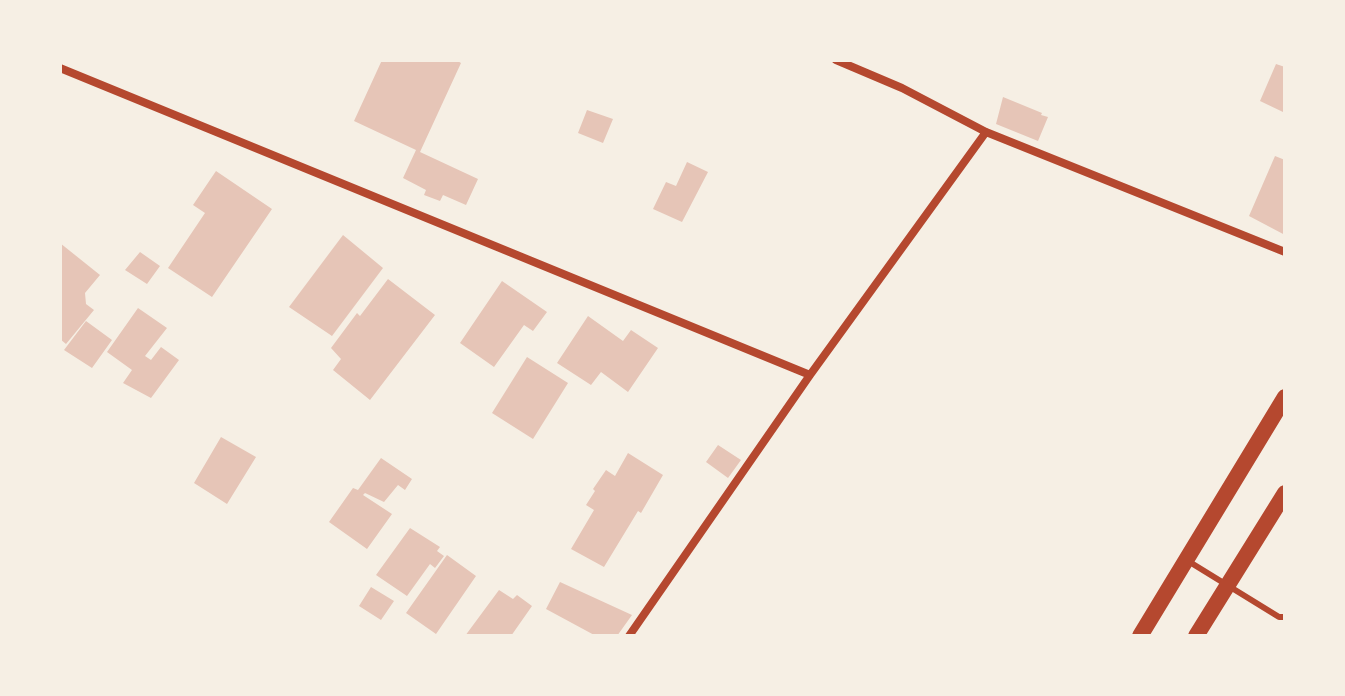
<!DOCTYPE html>
<html>
<head>
<meta charset="utf-8">
<style>
  body { margin:0 }
  #map { position:relative; width:1345px; height:696px; overflow:hidden; background:#f6efe4; font-family:"Titillium Web",sans-serif }
  canvas { display:block }
  .frame { position:absolute; inset:0; border:62px solid #f6efe4; pointer-events:none }
</style>
</head>
<body>
<div id="map">
<canvas width="1345" height="696"></canvas>
<div class="frame"></div>
</div>
<script>
const g = document.querySelector('canvas').getContext('2d');
g.lineJoin = 'round';
function fill(path, color) { g.fillStyle = color; g.fill(path, 'evenodd'); }
function stroke(path, color, width, dash) { g.strokeStyle = color; g.lineWidth = width; g.lineCap = dash ? 'butt' : 'round'; g.setLineDash(dash || []); g.stroke(path); }
const building = new Path2D(`
  M382,60h74l5,3 -41,89 58,27 -12,26 -23,-10 -3,6 -16,-6 2,-5 -23,-12 13,-28 -62,-29z
  M1276,64l9,3 -2,45 -23,-11z
  M1003,97l39,16 -1,2 7,2 -10,24 -42,-17z
  M587,110l26,9 -10,24 -25,-10z
  M1275,156l10,4v75l-36,-19z
  M687,162l21,10 -26,50 -29,-13 13,-27 10,4z
  M216,171l56,38 -60,88 -44,-29 37,-55 -12,-8z
  M343,235l40,33 -51,68 -43,-29z
  M60,243l40,32 -15,18 1,11 8,6 -28,34 -6,-5z
  M140,252l20,14 -13,18 -22,-14z
  M388,279l47,36 -65,85 -37,-30 8,-11 -10,-11 26,-35 3,3z
  M502,281l45,31 -14,19 -9,-6 -30,42 -34,-24z
  M138,308l29,20 -22,28 6,4 10,-13 18,13 -28,38 -28,-15 9,-13 -25,-18z
  M588,316l35,25 8,-11 27,18 -30,44 -27,-20 -10,13 -34,-22z
  M86,321l26,19 -20,28 -28,-18z
  M527,357l41,26 -35,56 -41,-26z
  M221,437l35,20 -29,47 -33,-21z
  M718,445l23,15 -13,18 -22,-16z
  M628,453l35,22 -22,38 -3,-2 -34,56 -33,-18 23,-39 -8,-5 9,-14 -2,-2 13,-19 9,6z
  M381,458l31,21 -7,11 -7,-5 -14,17 -19,-9 -2,2 29,19 -25,35 -38,-27 24,-34 5,2z
  M410,528l30,19 -3,4 7,5 -9,12 -5,-4 -23,32 -31,-21z
  M447,555l29,21 -40,58 -30,-21z
  M560,582l72,33 -15,21h-21l-50,-27z
  M371,587l23,14 -13,19 -22,-14z
  M499,590l14,9 4,-4 15,11 -21,30h-46z`);
const service = new Path2D(`
  M1188,561l91,56h6`);
const minor = new Path2D(`
  M836,60l66,28 84,44 299,120
  M60,68l750,307
  M629,636l181,-261 176,-243`);
const secondary = new Path2D(`
  M1140,636l145,-239
  M1196,636l89,-143`);
fill(building, '#e6c5b7');
stroke(service, '#b5482f', 6);
stroke(minor, '#b5482f', 8);
stroke(secondary, '#b5482f', 16);
</script>
</body>
</html>
